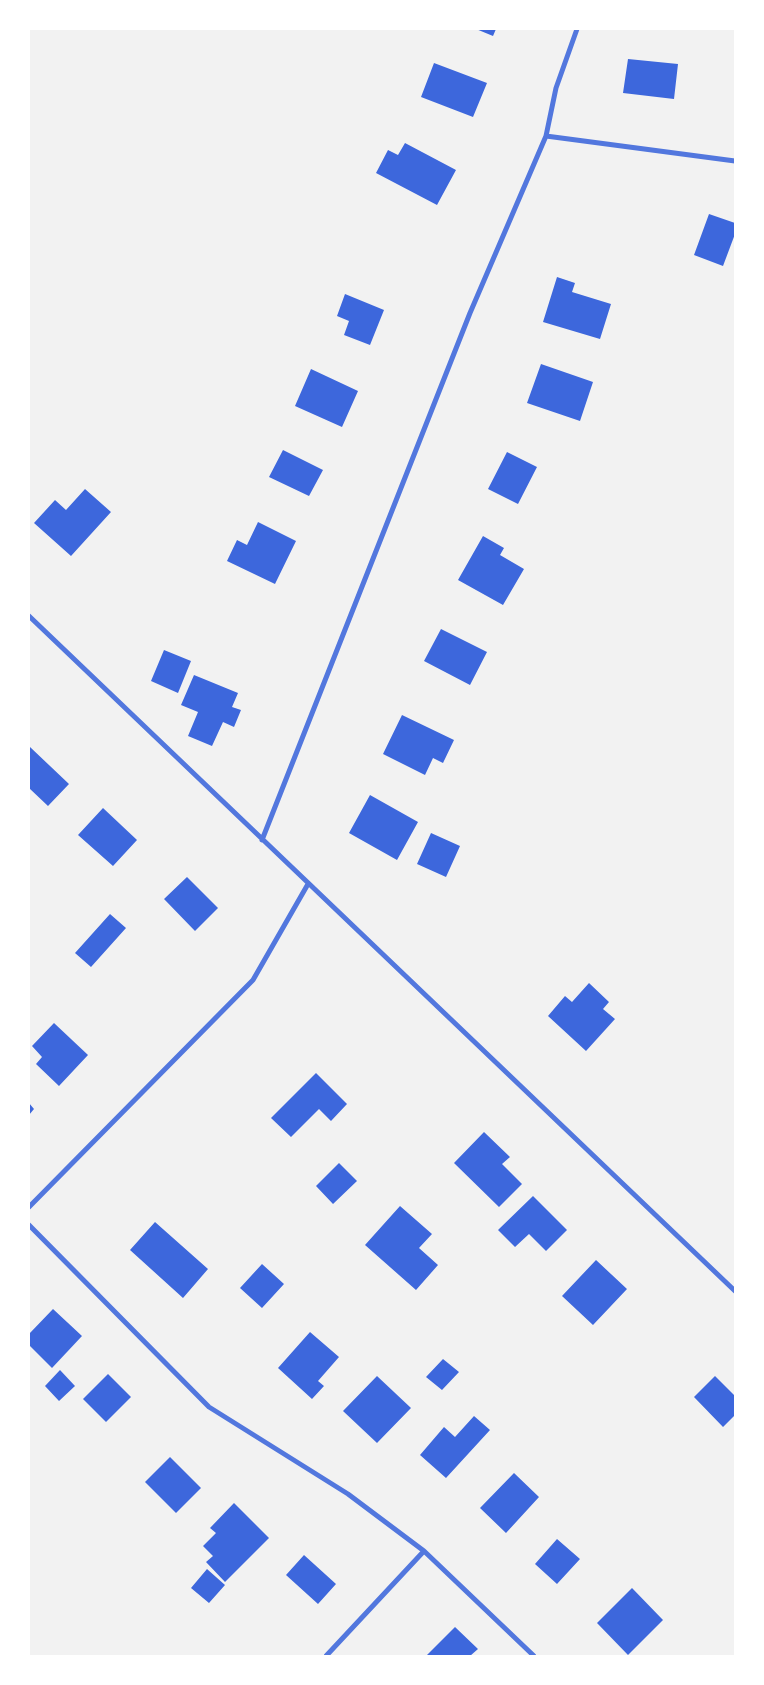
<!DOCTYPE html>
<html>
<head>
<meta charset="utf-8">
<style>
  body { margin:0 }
  #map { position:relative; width:764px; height:1685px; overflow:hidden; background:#f2f2f2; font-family:"Golos Text",sans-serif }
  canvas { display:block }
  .frame { position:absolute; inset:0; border:30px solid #fff; pointer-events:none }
</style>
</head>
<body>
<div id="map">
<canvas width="764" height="1685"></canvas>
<div class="frame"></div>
</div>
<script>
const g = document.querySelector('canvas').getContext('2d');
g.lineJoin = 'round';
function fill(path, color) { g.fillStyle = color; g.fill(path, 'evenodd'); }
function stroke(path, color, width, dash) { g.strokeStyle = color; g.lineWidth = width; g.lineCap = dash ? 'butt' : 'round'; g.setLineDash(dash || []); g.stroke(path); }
const building = new Path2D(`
  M476,29h20l-3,7z
  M628,59l50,5 -4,35 -51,-6z
  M434,63l53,20 -14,34 -52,-20z
  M405,143l51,27 -19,35 -61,-32 12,-23 10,5z
  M709,214l26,9v11l-12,32 -29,-11z
  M557,277l18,6 -3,9 39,12 -11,35 -57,-17z
  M345,294l39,16 -14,35 -26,-10 5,-14 -12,-5z
  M541,364l52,18 -13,39 -53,-18z
  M311,369l47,22 -16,36 -47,-21z
  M283,450l40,20 -14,26 -40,-19z
  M507,452l30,15 -19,37 -30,-15z
  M85,489l26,23 -40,44 -37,-33 21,-23 11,10z
  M258,522l38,19 -21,43 -48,-23 10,-21 10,5z
  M483,536l21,12 -4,7 24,14 -21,36 -45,-25z
  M441,629l46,23 -17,33 -46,-24z
  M164,650l27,11 -13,32 -27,-12z
  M194,675l44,18 -6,14 9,3 -7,17 -11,-5 -11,24 -24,-10 10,-24 -17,-7z
  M402,715l52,25 -11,23 -10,-5 -8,17 -42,-21z
  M30,747l39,37 -21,22 -19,-18v-39z
  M370,795l48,27 -21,38 -48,-27z
  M103,808l34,32 -24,26 -35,-31z
  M431,833l29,13 -14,31 -29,-13z
  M187,877l31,31 -23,23 -31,-32z
  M110,914l16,14 -35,39 -16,-14z
  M589,983l20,19 -6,7 12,10 -29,32 -38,-35 17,-20 7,6z
  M54,1023l34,32 -29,31 -23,-22 6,-7 -10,-11z
  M316,1073l31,31 -16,17 -12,-12 -28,28 -20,-19z
  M29,1103l5,6 -5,6z
  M484,1132l26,25 -8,7 20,20 -23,23 -45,-44z
  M339,1163l18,18 -24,23 -17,-18z
  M533,1196l34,34 -21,21 -17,-17 -14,13 -17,-17z
  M400,1206l32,28 -13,14 19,17 -22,25 -51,-45z
  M155,1222l53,47 -25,29 -53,-48z
  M596,1260l31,29 -34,36 -31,-29z
  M262,1264l22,20 -22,24 -22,-20z
  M53,1309l29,27 -30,32 -23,-23v-11z
  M310,1332l29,25 -21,24 6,5 -12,13 -34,-31z
  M443,1359l16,13 -17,18 -16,-13z
  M60,1370l15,16 -16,15 -14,-15z
  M108,1374l23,23 -25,25 -23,-23z
  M377,1376l34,32 -34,35 -34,-32z
  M715,1376l20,20v19l-12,12 -29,-30z
  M474,1416l16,14 -44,48 -26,-23 24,-28 11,10z
  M170,1457l31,31 -25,25 -31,-31z
  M514,1473l25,24 -33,36 -26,-25z
  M234,1503l35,35 -44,44 -19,-20 7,-6 -10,-10 13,-13 -6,-5z
  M557,1539l23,20 -23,25 -22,-20z
  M304,1555l32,29 -18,20 -32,-29z
  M207,1569l18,16 -16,18 -18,-15z
  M632,1588l31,32 -35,35 -31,-32z
  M455,1627l23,22 -8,7h-44z`);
const minor = new Path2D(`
  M546,136l189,25
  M29,616l706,675
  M262,840l208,-527 76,-177 10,-48 21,-59
  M29,1207l224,-227 55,-96
  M29,1225l180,182 139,87 76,57 110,105
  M326,1656l98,-105`);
fill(building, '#3d67dc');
stroke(minor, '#5277de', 5);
</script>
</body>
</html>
